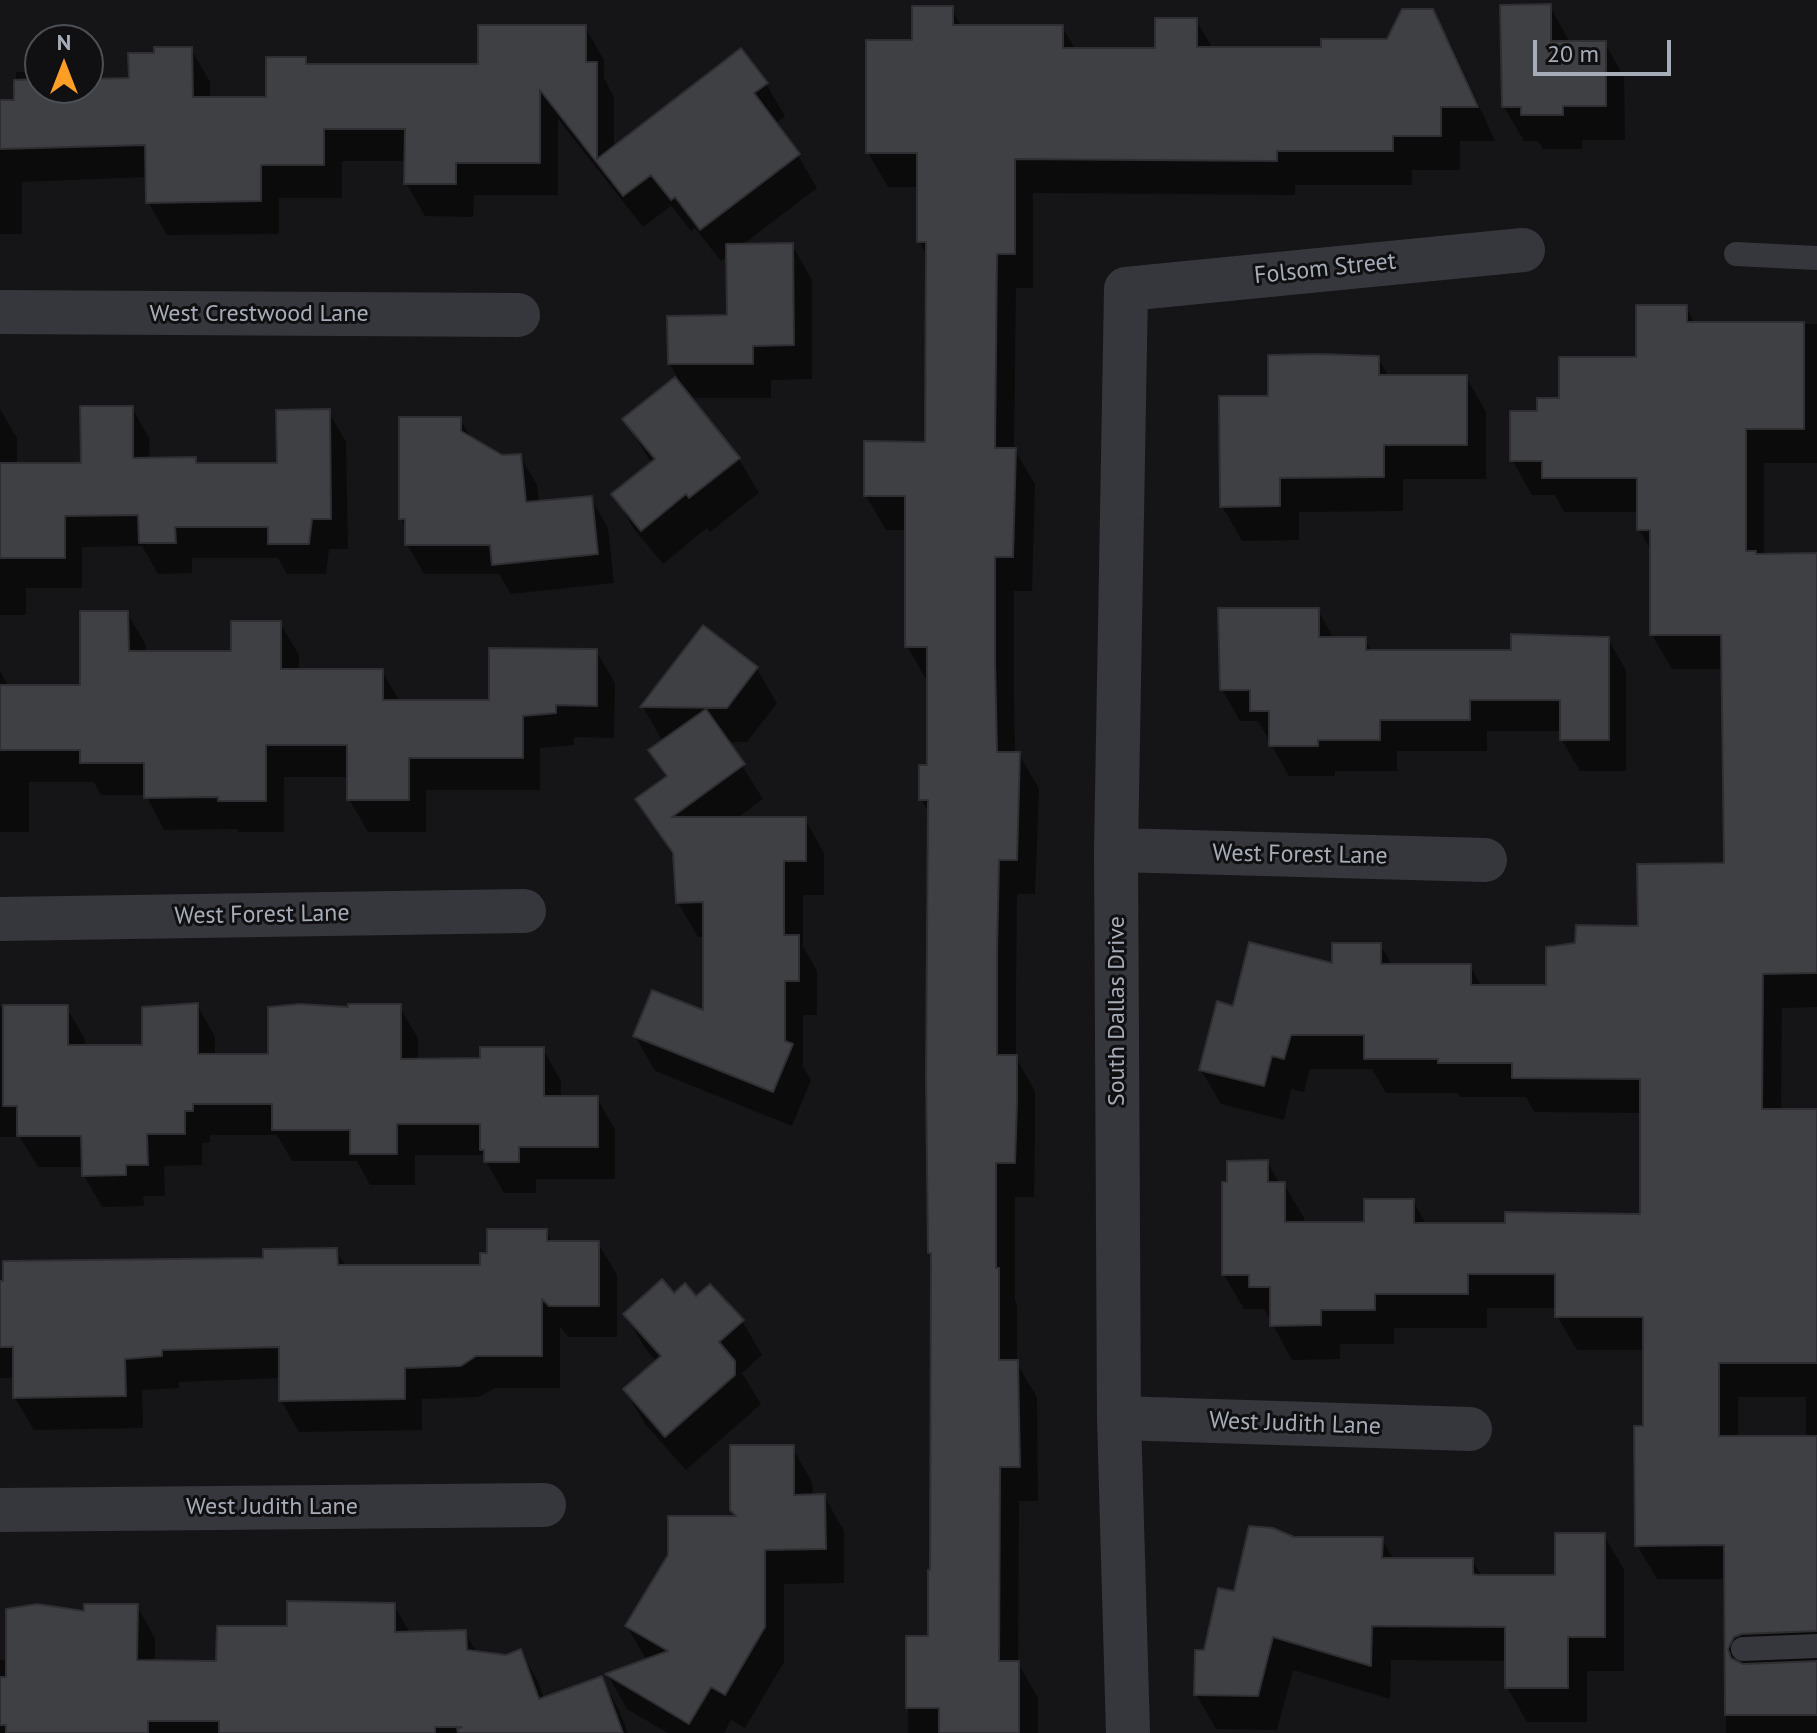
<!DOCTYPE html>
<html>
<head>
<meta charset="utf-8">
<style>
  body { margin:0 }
  #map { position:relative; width:1817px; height:1733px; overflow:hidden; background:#151517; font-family:"PT Sans",sans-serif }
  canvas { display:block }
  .north { position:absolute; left:24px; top:24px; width:80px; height:80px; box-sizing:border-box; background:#101012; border:2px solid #4c4f54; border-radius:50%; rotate:0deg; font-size:22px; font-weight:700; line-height:32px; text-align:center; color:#a6adb8 }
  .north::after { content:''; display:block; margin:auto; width:28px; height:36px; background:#fd9e27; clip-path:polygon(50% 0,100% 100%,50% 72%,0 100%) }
  .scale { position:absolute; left:1533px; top:40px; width:138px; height:36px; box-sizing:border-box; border:4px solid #a6adb8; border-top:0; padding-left:10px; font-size:24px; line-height:28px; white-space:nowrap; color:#a6adb8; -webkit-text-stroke:6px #101012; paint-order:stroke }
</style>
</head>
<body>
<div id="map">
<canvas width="1817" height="1733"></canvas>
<div class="north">N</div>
<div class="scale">20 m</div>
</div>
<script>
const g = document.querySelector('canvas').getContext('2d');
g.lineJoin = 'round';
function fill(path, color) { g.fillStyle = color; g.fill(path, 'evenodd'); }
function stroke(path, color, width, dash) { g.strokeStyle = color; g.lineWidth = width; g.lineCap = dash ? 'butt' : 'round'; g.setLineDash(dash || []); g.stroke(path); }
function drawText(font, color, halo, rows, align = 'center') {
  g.font = font + ' "PT Sans",sans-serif'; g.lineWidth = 6; g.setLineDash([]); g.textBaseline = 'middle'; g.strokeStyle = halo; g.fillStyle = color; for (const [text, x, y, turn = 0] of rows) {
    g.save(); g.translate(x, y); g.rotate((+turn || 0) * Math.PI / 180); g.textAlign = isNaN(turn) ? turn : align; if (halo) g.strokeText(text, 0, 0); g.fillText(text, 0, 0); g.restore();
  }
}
const shadow = new Path2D(`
  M1550,6l20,37h35l19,34 1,63h-43v9h-39l-5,-8h-14l-20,-34z
  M951,8l11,19h100l14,23h81l39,-30 17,29h110l65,-8 44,-30 20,35 43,95h-35v29h-48v15h-117v10l-262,-2v95h-17l-2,161 21,35 -3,107h-18v105l1,58h4l20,35 -4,105h-18l-1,93v71l19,33v48l-1,58h-19v103l2,5v59l20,33 1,104h-19l-1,162 20,35v35h-130v-95h22l2,-66 -2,-758 -9,-15 8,-32v-86h-2l-20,-35v-116h-21l-20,-34 61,-52 1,-186 -9,-17v-54h-31l-20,-34 46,-111z
  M585,27l19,33v18l10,19v50l152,-63 19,32 -10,8 23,31 19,33 -76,58 51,-1 20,35v99l-41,1v18h-81l49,61 20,34 -49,39 -3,-4 -44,36 -29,-35 -20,-34 38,-31 -27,-44 56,-36 -11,-20 59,-47v-62l-8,6 -26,-33 -4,3 -20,-25 -28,21 -85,-108v76h-84l-1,22 -48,-1 -19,-33 1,-22h-65v37h-63v36l-112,1 -19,-33 -1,-25 -125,5v52h-22v-132h16v-30h24v16h48v-7l43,-1 25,-25 35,-6 19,33v17h58l37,-40 4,7h171z
  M1686,307l9,17h122v139h-53v93l53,-1v452l-35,1 -1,103h36v622h-91v-154h-69l-20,-34 8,-117v-78h-68l-20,-34v-8h-70v20h-93v16h-54v15l-48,1 -28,-51h-20l-20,-34 43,-113 13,22h4l20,34v6h62l47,-23 14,24h80l135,-9v-103l-108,-1 -8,-15h-66l-2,-4h-72l-14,-24h-62l-6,23 -13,-3 -7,31 -63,-16 -20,-34 34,-62 145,-63 13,21h77l12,21h66l29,-42 63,-17 86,-63 -2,-196h-52l-20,-34v-83l-13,-22v-18h-75l-9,-17h-23l-20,-35 27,-47 99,-54zM1738,1397h68v41h-68z
  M1378,358l11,19h77l20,35v67h-83v32l-104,1v28l-57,1 -20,-35 48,-108z
  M132,408l17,30 1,22 45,-1 3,6h81l49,-54 18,31 2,107h-19l-3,25h-39l-9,-16h-86v15l-34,1 -16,-28 -60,1v41h-56v27h-26v-206l17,29v27h66z
  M460,419l12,21 29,18 19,-2 17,29 2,18 52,-5 17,30 6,55 -103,11 -12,-20h-75l-17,-30v-14l-6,-12z
  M1318,610l16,29h31l7,13h141l95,-13 18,31v101h-46l-18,-31v-9h-75v20h-90v20h-62v5h-46l-31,-55h-18l-18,-32z
  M127,613l19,32v8h87l47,-30 19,32v16h83l18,31h91l105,-51 19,32 -1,55 -40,-1v8l-34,3v42h-114v42h-58l-19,-33v-22h-65v55h-45l-2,-3 -73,1 -18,-35h-45l-7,-13h-65v50h-29v-161l9,16h73z
  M703,628l54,41 20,34 -30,39h-20l36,57 -27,20h69l19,34v42h-21v51l14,25v44h-14v51l8,14 -19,46 -137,-55 -20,-35 70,-23v-76h-7l-20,-34 -3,-44 -37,-59 29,-21 -17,-28 13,-9 -20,-35z
  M197,1005l18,32v19h55l80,-47 49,-3 19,32v23l64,-1 61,-11 18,32v17h36l18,32v49h-79v14h-32l-18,-32v-6h-71v30h-45l-13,-24h-65l-15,-26h-67v8h-8v22l-38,1 1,30h-22l1,10 -42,1 -18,-32v-8h-46l-18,-30h-20v-130h66l19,32v8h59z
  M546,1231l6,12h46l19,32v62h-48l-9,-10v61h-65l-16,9 -57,2v31l-123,2 -18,-32v-22l-102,4v6l-37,2 1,38 -109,2 -19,-32v-20h-15v-95l265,-23 71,-10 10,17h136z
  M674,1296l22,3 46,22 20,34 -20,18 19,31 -75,66 -41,-46 -20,-34 32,-28 -12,-14 -20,-34z
  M792,1447l20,35 1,14h11l20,35v52l-60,1v78l-39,66 -14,-8 -7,13h-56l-41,-24 -19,-34 39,-14 -20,-35 110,-108z
  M1604,1535l20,35v101h-37v51h-60l-20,-35v-26l-116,-1 -1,39 -97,-29 -16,60 -61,-1 -20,-35 9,-42 30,-58 59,-55h88l12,21h78l10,17h75z
  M394,1605l16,28 55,-1 12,21 29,4 14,-6 19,32 5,16 57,-21 18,32 9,23h-628v-73h8l78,-47 51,-7 18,32v24l63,1 71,-35z`);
const building = new Path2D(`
  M1551,4v37h55v65h-43v9h-42v-8h-19l-2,-102z
  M912,6h41v19h110v23h92v-30h42v29h124v-8h66l15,-30h31l45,98h-37v29h-48v15h-116v10l-262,-2v95h-18l-2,194h21l-3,109h-18v103l2,92h23l-3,108h-18l-2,91v104h20v48l-2,60h-19v105h3v92h19l2,107h-20l-1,194h20v72h-80v-25h-33v-72h22v-66h2l1,-317h-3l-2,-175 2,-278h-9v-35h8v-118h-22v-151h-41v-55l61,1 1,-200h-9v-89h-51v-113h46z
  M478,25h108v37h11v97l144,-111 27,35 -14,10 46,61 -100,76 -25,-33 -4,3 -20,-25 -28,21 -83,-106v73h-84v21h-52l1,-55h-81v36h-63v36l-115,2 -1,-58 -145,4v-49h14v-20l26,-1v9h48v-9l41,-1 -1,-25h26v-6h38l1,50h73v-40h40v7h172z
  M793,243l1,102 -41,1v18h-85l-1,-48 60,-1 -1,-71z
  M1636,305h51v17h117v107h-58v122h10v3l61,-1v420l-54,1 -1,135h55v254h-98v73h98v195l-75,3 -8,3 -6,12 3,9 12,6 74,-3v54h-92l-1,-170 -89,1 -1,-120h9v-109h-88v-43h-87v20h-93v16h-54v15l-51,1v-39h-21v-12h-27v-93h5v-21l41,-1v22h17v40h79v-23h50v24h91v-11l135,2v-135l-128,-1v-15h-74v-4h-74v-24h-73l-7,24 -12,-3 -8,30 -65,-16 18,-69 16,5 16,-64 83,21v-20h49v21h90v21h75v-38l29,-4 1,-18 62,1 -1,-62 87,-1 -3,-228h-71v-105h-13v-52h-95v-17h-32v-50h27v-13h22v-41h77z
  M1318,354l61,2v19h88v70h-83v32l-104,1v28l-60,1 -1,-111h49v-41z
  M675,377l65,81 -51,40 -3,-4 -45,37 -30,-37 44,-35 -33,-40z
  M80,406h53v52l63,-1v6h81l-1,-53 54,-1 1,110h-19l-3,25h-41v-17h-93l1,16h-37l-1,-28 -73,1v42h-65v-95h81z
  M399,417h62v14l41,24 19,-1 5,48 66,-6 6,58 -106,11 -2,-20h-85v-26h-6z
  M1218,608h101v29h47v13h145v-16l98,3v103h-49v-40h-90v20h-90v20h-62v6h-49v-35h-19v-21h-30z
  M80,611h48l1,40h102v-30h50v48h102v31h106v-52l108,1v57l-41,-1v8l-33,3v42h-114v42h-62v-55h-81v56h-48v-4l-74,1v-35h-64v-13h-80v-65h80z
  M703,625l55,42 -31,41 -87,-1z
  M706,709l39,55 -73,53h134v44h-22v74h15v46h-14v60l8,3 -20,48 -140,-56 19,-46 51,20v-108l-27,1 -3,-50 -38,-54 32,-23 -19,-26z
  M198,1003v51h70v-47l32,-3 48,3v-3h53v55l79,-1v-11h64v49h54v51h-79v15h-35v-12h-4v-26h-83v30h-47v-24h-78v-26h-79v7h-8v23h-38l1,31h-22v10l-44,1 -1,-40h-64v-30h-14v-101h65v40h74v-38z
  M487,1229h60v12h52v65h-50l-7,-7v57h-66l-15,10 -56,2v31l-126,2v-54l-117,3v6l-37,3 1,37 -113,2v-51h-13v-66h3v-20l260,-3v-9l74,-1 1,17h142v-12h7z
  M662,1279l12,14 11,-10 11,13 14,-12 34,36 -25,22 16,19v14l-70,62 -42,-48 38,-33 -38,-42z
  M730,1445h64v50l31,-1 1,55 -61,1v77l-40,68 -14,-8 -22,37 -84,-50 63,-23 -43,-25 43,-71v-39h68l-6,-6z
  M1249,1526l24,2 21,9h89l-1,21h91v16l5,1h77v-42h50v104h-37v51h-63v-61l-133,-1 -1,40 -98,-29 -15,59 -64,-1 1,-45h9l14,-62 16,3z
  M287,1601l108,2v29l71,-2 1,20 39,5 15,-6 18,50 63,-23 21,57h-165l-1,-4 5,-2h-27v6h-216v-12h-71v12h-142v-8h-6v-48h6v-68l31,-5 47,7v-7h54l-1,56 79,1 1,-35h70z`);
const lane = new Path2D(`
  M1736,254l81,4
  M1743,1649l74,-3`);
const street = new Path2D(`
  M0,312l518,3
  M1116,850l369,10
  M0,919l524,-8
  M1119,1418l351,11
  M0,1510l544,-5
  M1128,1733l-9,-315 -3,-568 10,-561 397,-39`);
const streetNames = [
  ["Folsom Street",1325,269,-6],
  ["West Crestwood Lane",259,314],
  ["West Forest Lane",1300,855,1],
  ["West Forest Lane",262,915,-1],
  ["South Dallas Drive",1117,1011,-90],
  ["West Judith Lane",1295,1424,2],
  ["West Judith Lane",272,1507]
];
fill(shadow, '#0007');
fill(building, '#3f4044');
stroke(building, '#2f2f33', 2);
stroke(lane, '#36373c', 24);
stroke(street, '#36373c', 44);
drawText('24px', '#a6adb8', '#101012', streetNames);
</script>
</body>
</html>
